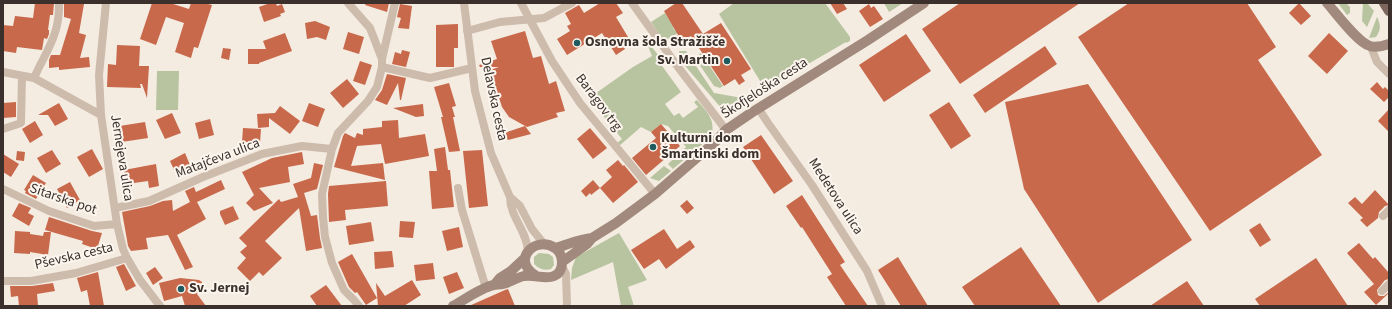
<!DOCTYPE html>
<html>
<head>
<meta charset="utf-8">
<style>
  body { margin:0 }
  #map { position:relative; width:1392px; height:309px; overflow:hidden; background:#f4ebe1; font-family:"Source Sans 3",sans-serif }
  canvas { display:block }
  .frame { position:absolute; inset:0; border:4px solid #3b302b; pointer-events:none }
</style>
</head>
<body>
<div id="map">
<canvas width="1392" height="309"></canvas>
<div class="frame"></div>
</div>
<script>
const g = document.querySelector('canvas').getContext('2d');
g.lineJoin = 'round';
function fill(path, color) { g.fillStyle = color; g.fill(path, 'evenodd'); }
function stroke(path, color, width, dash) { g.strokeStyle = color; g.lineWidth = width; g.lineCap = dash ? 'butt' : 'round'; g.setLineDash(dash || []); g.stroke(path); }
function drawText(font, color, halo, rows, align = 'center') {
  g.font = font + ' "Source Sans 3",sans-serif'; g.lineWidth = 4; g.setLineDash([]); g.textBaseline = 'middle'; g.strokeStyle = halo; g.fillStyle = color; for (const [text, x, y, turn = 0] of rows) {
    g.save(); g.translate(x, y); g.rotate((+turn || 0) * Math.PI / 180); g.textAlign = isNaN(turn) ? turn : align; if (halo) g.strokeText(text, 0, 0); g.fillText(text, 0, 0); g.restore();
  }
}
const green = new Path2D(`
  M734,3h91l25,34v4l-4,2v-1l-81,47 -46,-75z
  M884,3h19l-14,9z
  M1338,3h8l4,4v6l-3,2z
  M1363,3h4l7,8 -7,16 -5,-6z
  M665,13l9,14 -1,1 5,5c-5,3 -10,8 -16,6l-11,-17z
  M1377,17c4,8 4,13 -1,20l-7,1z
  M646,34l7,9 -3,2 9,11 -2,3 24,33 -16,12 9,12 5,-3 4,5 15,-11 -4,-5 3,-2c10,13 18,17 15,36l-39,33 -5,-5 18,-17 -18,-21 -7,-2 -10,8 -10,-5 -22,19 -2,-3 5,-4 -33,-41 44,-31 19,-11 -8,-20z
  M679,51h7l28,42 34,6 -24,17 -2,-7 -42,-49z
  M701,53l22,33 -3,2 -6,-2 -19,-28z
  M157,71h22l-1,39h-22z
  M664,166l7,5 -12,10 -9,-3z
  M619,233l28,47 -19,7 6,19h-13l-8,-44 -42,18 1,-12 4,-11z
  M539,253l10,1 4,3 1,8 -3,4c-6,2 -12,0 -17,-5v-7z`);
const building = new Path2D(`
  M35,3h19l-1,12h-3l-2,15h1v4l-2,5 -3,-1 -2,12 -25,-3 -1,6 -13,-2v-26l10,1 2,-10 18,2z
  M64,3l20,1 -5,29 7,2 -6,23 9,-1 1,10 -31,3v-3l-10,1v-8l2,-5h9l11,-36 -7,-2z
  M152,3h18l19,6 2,-6h13l8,2 -14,43 -4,-1 -3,11 -16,-6 9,-29 -18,-6 -10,28 -16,-6z
  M270,3h6l1,3 5,-2 3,8 -5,2 1,2 -17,6 -5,-15z
  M366,3h23l-2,9 -22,-7z
  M600,3h16l7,10 -7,4 12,20 -7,4 4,8 -9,6 -14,-22 -35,22 -10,-16 13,-8 -3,-5 4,-2 -6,-11 14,-8 5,8z
  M676,3h6l21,31 18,-11 30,46 -10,6 4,6 -6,4 -4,-6 -11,7 -33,-50 -7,4 -14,4 8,-9 -14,-24z
  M830,3h13l4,6 -10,5z
  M960,3h120l-120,81 -38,-55z
  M1129,3h118l29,44 -18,13 64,95 -112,76 -132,-194z
  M1299,3l12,13 -10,9 -12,-12z
  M400,4l12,2 -3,23 -11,-1 3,-10 -4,-1z
  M869,4l2,4 3,-2 9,13 -13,8 -11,-16z
  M315,21l15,6 -4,13 -9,-3 -10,2 -2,-16z
  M458,24v24h-4v19h-18v-42z
  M525,31l8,27 8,-2 8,28 7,-3 9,30 -9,2 2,4 -31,10 -18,-10 -7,-10 -12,-37 9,-3h-19l-1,-2 18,-6 -6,-18z
  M348,32l16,5 -5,17 -16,-5z
  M285,33l7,18 -33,12v1h-11v-15h18l-3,-8z
  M1329,33l19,18 -21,23 -19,-18z
  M906,34l25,37 -47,31 -25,-37z
  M117,45l23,1 -1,20h10l-2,32 -5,-14h-2l1,4 -34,-1 1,-23 8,1z
  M1045,46l12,18 -72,49 -12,-18z
  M223,48l8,1 -2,11 -8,-2z
  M402,50l8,2 -4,15 -14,-3 3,-12 6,2z
  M360,61l12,4 -7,20 -12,-4z
  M387,74l19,4 -5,22h-1l-2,-17 -11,22 -12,-5 7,-10z
  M347,79l12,15 -16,14 -13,-15z
  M1377,82l6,7 2,-2 4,4v6l-5,5 -14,-13z
  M449,83l7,23 -4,1 3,10h-2l7,34 -11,1 -8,-35h2l-9,-30z
  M1088,84l104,156 -94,63 -74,-114 -19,-87z
  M16,102v15l-13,1v-15z
  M949,102l22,34 -20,13 -22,-34z
  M59,103l9,16 -13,7 -7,-11h-10z
  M309,103l16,6 -7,18 -16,-6z
  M423,104l1,12 -8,1 -23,-9z
  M280,106l20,15 -10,13 -21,-16v9l-11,1 -1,-14 18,-1z
  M1389,109v23l-11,-11z
  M172,113l9,20 -16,6 -9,-19z
  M210,119l4,16 -15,4 -4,-16z
  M398,120l1,18 26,-4 4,22 -44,8 -4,-20 -24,2 -6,20 32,-3 2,17 -51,-13 9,-31 2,-3 10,5 2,-5 6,2v-6l19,-2v-6z
  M35,121l8,14 -13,8 -8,-14z
  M145,122l3,16 -33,5 -2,-16z
  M661,124l19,22 -34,29 -14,-17 24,-20 -5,-6z
  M525,126l6,8 -23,6 -4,-7z
  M243,128l18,1 -1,14 -18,-1z
  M590,128l17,20 -14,11 -16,-20z
  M761,135l32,46 -19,13 -31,-47z
  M445,147l3,23h2l4,37 -22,2 -3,-38h8l-3,-22z
  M92,149l11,20 -14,8 -12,-20z
  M52,150l9,14 -15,9 -9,-15z
  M482,150l6,56 -19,2 -6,-57z
  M17,151l8,1 -1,9 -8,-1z
  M302,152l2,12 -16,3 2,15 -31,6 14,15 -19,8 -8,-8 8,-8 -12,-23 30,-14z
  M185,153l5,12v3l-14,6 -6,-13z
  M3,154l16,10 -8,13 -8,-5z
  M618,160l5,6 1,-1 14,17 -25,21 -13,-15 12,-11 -6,-7z
  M314,163l9,2 -6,24 -13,4 7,23 6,-1 3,23 2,10 -16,3 -7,-43 -34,33 17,17 -19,18 -4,-4 -9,9 -13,-13 9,-10 -6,-6 7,-6 -8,-8 40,-39 2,3 17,-5 -5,-13 18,-6z
  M156,164l3,22 -10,2 -1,-7 -21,3 -3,-14z
  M33,175l13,8 -10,16 -11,-6 1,-2 -2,-1z
  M221,180l4,9 -28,13 9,17 -29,16 16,32 -8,3 -17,-35 -22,3 2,11 -17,2 -3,-5 -1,-6 -5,-28 28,-6 13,-5 9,-1 1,11 17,-9 -5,-11 9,-4 2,5z
  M593,180l7,8 -9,7 -1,-2 -4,4 -5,-6z
  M386,181l2,25 -43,4 1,10 -17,2 -1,-28 1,-8z
  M70,182l10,18 -13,8 -10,-19z
  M1375,190l14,15 -4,1 -6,6 -1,6 -11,9 -7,-7 3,-2 -15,-15 7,-6 7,7z
  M802,195l43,67 -5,3 28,41h-22l-19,-29 5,-3 -30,-47 -1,1 -15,-22z
  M687,200l7,8 -7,6 -7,-8z
  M19,203l12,5 -3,5 6,3 -5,10 -17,-10z
  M233,206l6,13 -14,6 -5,-11v-3z
  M49,217l43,14 10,2 -5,16 -15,-5 1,-3 -38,-11z
  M400,221l15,1 -2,16 -14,-1z
  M371,222l3,19 -25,4 -3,-19z
  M1260,223l11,17 -11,7 -11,-17z
  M459,227l4,20 -16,4 -5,-20z
  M664,229l13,20 13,-9 5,7 -29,22 -7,-10 -15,10 -13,-19z
  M15,231l15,1v2l13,2 1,-4h7l-3,23 -18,-3v2l-16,-1z
  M1359,243l14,16 2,-2 14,16v6l-4,1 -8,10 1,5 2,1h4l5,-4v1l-13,12 -12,-13 10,-8 -27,-31z
  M1021,247l40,59h-86l-13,-19z
  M392,251l2,16 -19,2 -1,-17z
  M352,254l25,44 -11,7 -9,-13 -2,1 -6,-6 -11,-25z
  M898,257l30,49h-27l-23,-36z
  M1316,258l32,48h-88l-5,-7z
  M433,263l2,16 -19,2 -2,-16z
  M124,264l12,22 -10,5 -10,-24z
  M155,267l8,11 -10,7 -7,-12z
  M98,272l6,34h-14l-3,-16 -6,2 -4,-14z
  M457,272l7,16 -15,6 -6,-17z
  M180,278l19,2 3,2v4l-5,8 9,12h-21l-3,-10 -18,5 -5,-18z
  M412,280l9,15 -17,11h-26l-2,-23 9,13z
  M1187,281l17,25h-54z
  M53,283l2,8 -18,3 1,11 -19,1 -1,-10 -7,1 -1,-11h22z
  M326,285l16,21h-25l-7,-10z
  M508,289l7,17h-46l36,-16z`);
const street = new Path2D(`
  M106,3l-7,72 2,40 16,109 6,25 4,9 13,22 20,26
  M348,3l22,25 12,31
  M464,3l11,88 16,62 19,44 10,9 12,23 12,15
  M521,3l31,58 28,42 75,91
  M632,3l46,64 48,63
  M467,31l33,-9 44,-4 28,-15
  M1371,47l6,15 12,12
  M382,67l48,11 42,-10
  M3,72l31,6 67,37
  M34,78c12,-27 26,-43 25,-75
  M758,108l10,15 44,62 55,86 15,35
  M3,129l18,-6 1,-47
  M458,188l4,22 24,78
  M3,189l46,22 45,15 23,-2
  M510,197c0,20 17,34 18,54
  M115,208l34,-7 54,-24 59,-23 40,-8 30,3
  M1383,216l6,-6
  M562,266l4,8 1,32
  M3,281h28l45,-8 51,-15
  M1382,291l7,-7
  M359,306l-5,-6 -10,-10 -12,-27 -7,-26 -2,-20 -1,-23 10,-45 6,-16 30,-32 9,-14 5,-20v-8l13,-56`);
const secondary = new Path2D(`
  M1327,3c9,10 31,40 43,43 6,2 13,0 19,-2
  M555,248c12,-3 24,-9 37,-10
  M562,262l25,-18 5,-6 24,-15 39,-29 60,-52 11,-12 25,-17 117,-73 56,-37
  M495,284l5,-6 11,-7 14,-13
  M453,306c11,-6 29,-19 41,-21 3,-1 6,0 9,-1 7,-2 13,-6 21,-8 10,-2 21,4 30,0 11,-5 10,-22 1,-28 -20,-13 -44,12 -20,27`);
const primary = new Path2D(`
  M1384,3l5,8`);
const markers = [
  [577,43,4,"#1f5a5e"],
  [727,61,4,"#1f5a5e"],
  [653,147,4,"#1f5a5e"],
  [181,289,4,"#1f5a5e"]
];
const poiNames = [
  ["Osnovna šola Stražišče",585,43],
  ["Sv. Martin",719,61,"right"],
  ["Kulturni dom",661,139],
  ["Šmartinski dom",661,155],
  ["Sv. Jernej",189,289]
];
const streetNames = [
  ["Škofjeloška cesta",765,89,-33],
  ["Delavska cesta",493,99,78],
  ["Baragov trg",598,103,53],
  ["Jernejeva ulica",121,158,81],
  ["Matajčeva ulica",218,159,-21],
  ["Medetova ulica",835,197,57],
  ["Sitarska pot",63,200,19],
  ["Pševska cesta",74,257,-13]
];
fill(green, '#b8c4a0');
fill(building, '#c8694b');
stroke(street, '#cdbbac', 8);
stroke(secondary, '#a18a7d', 10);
stroke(primary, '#7d675c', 10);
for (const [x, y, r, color] of markers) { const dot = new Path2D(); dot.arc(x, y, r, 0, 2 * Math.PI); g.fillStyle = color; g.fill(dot); stroke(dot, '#fbf5ee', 1.5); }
drawText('bold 14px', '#3b302b', '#fbf5ee', poiNames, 'left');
drawText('14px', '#3b302b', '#fbf5ee', streetNames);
</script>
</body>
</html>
